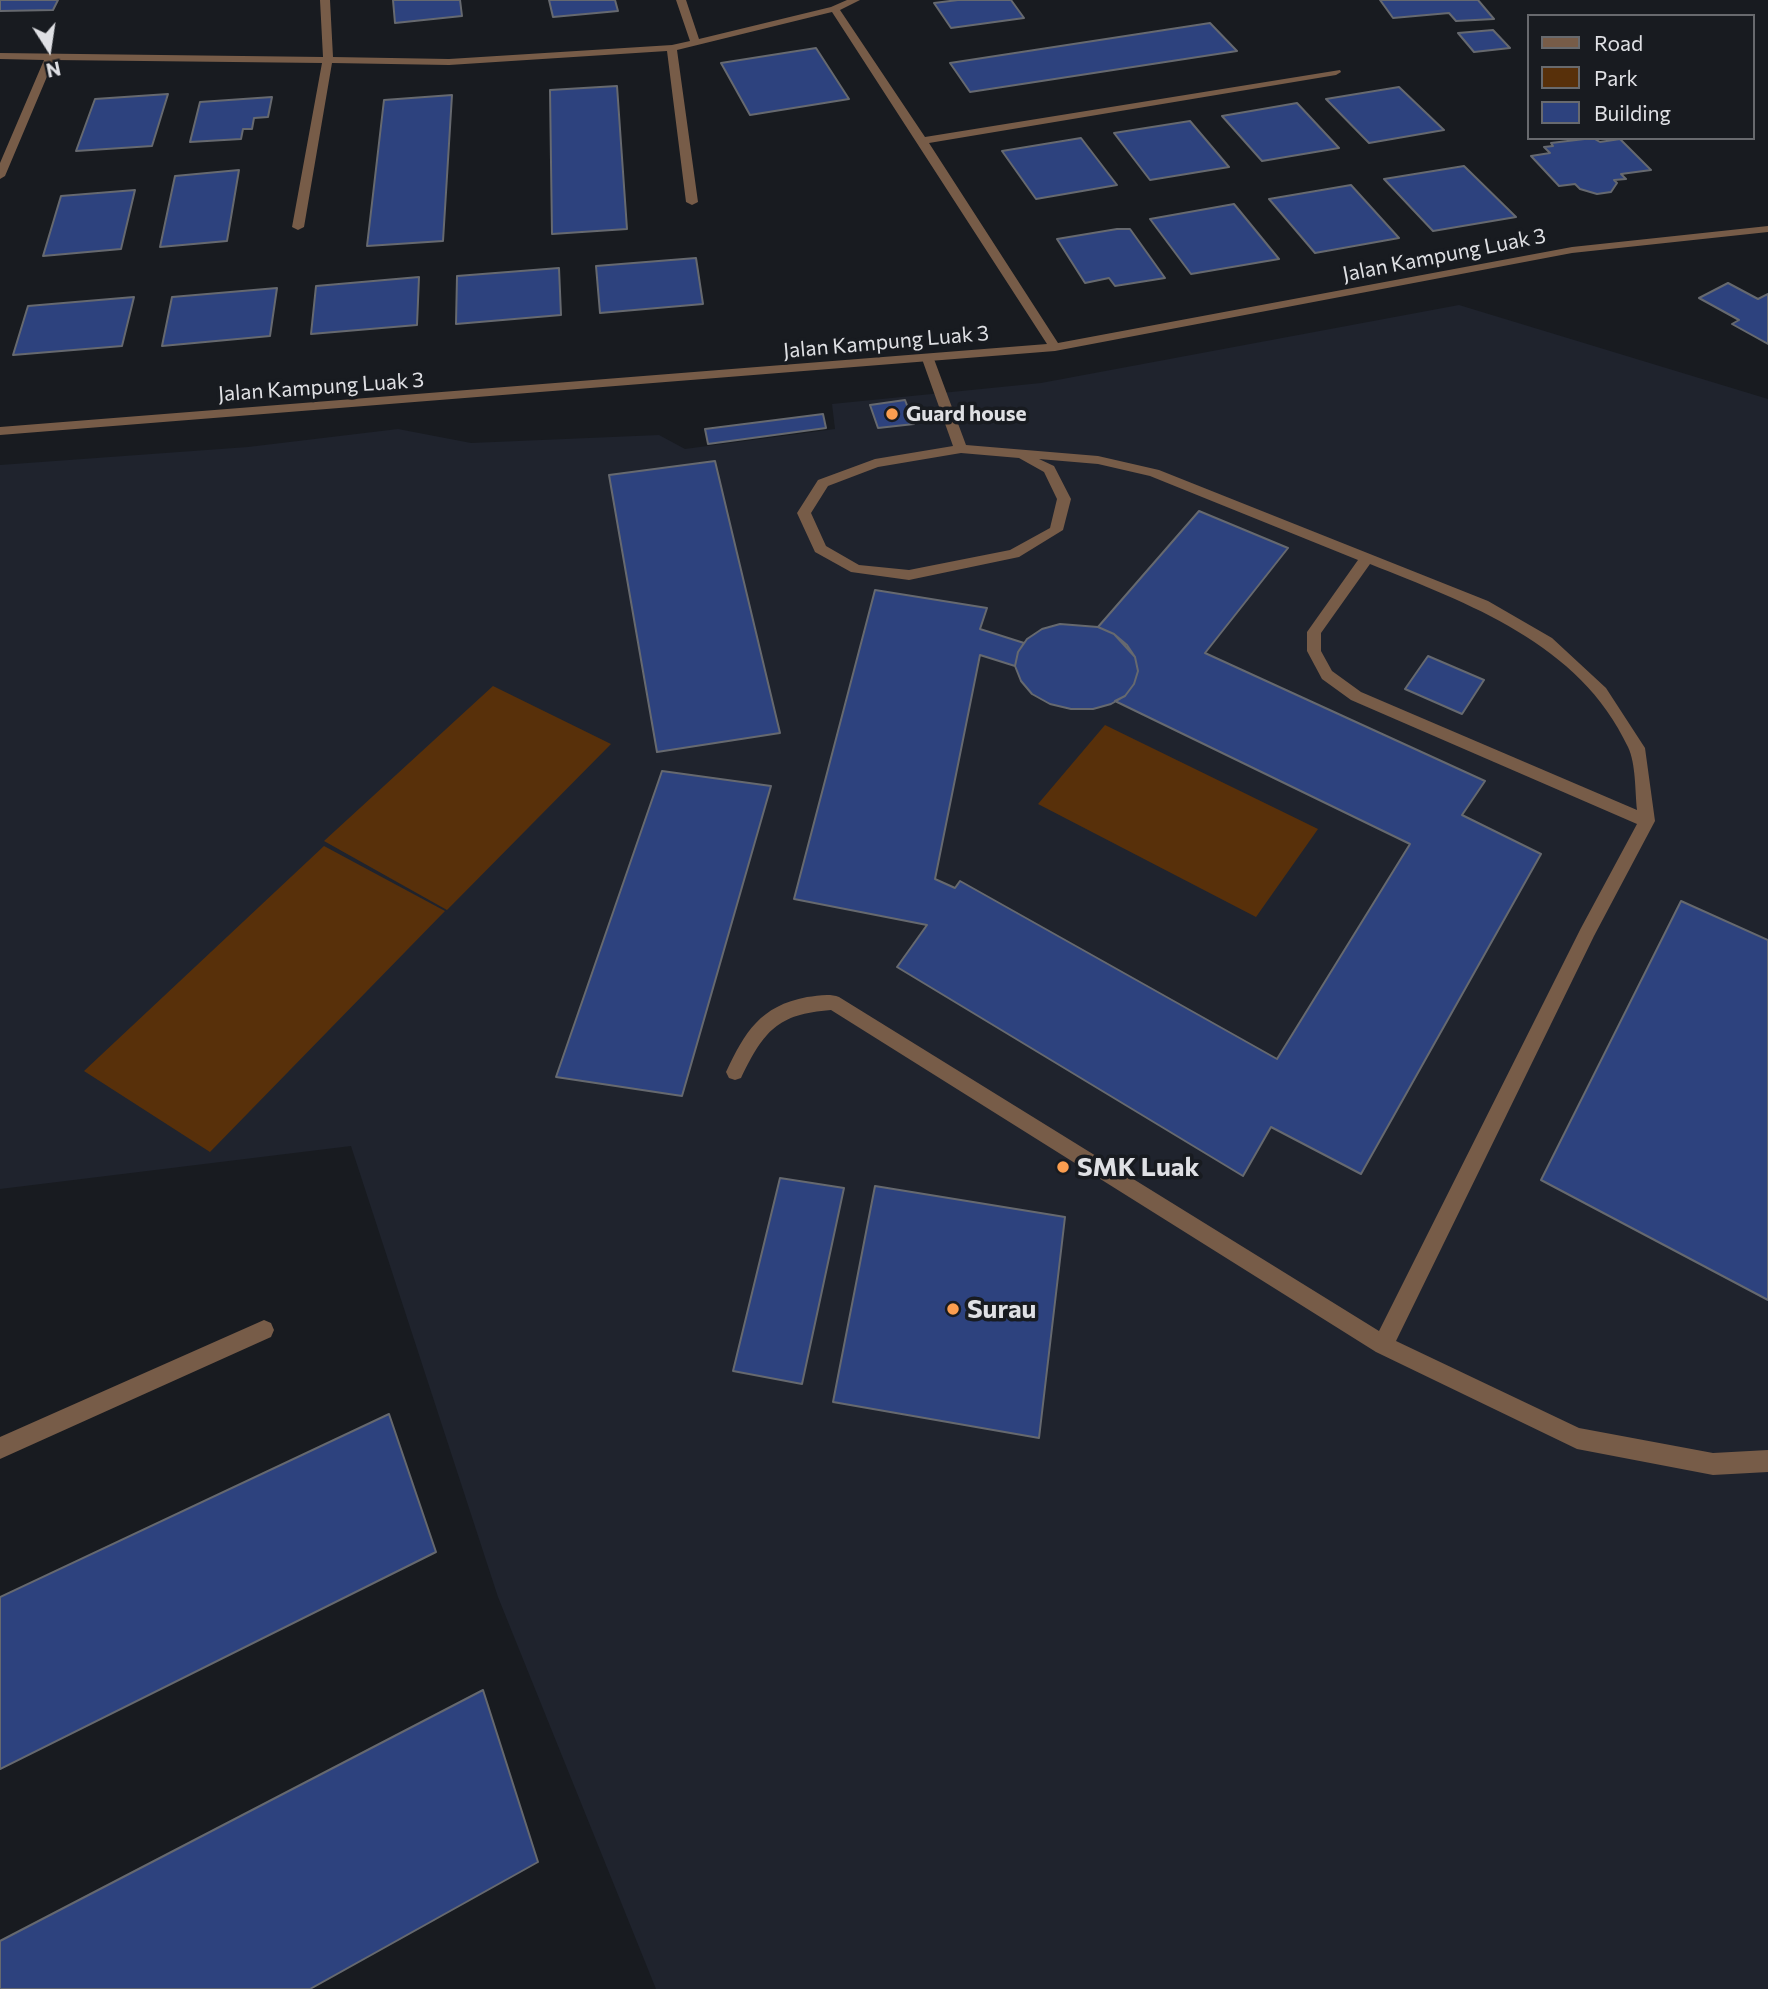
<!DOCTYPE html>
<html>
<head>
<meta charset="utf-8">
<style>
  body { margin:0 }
  #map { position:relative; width:1768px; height:1989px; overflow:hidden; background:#181b20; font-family:Commissioner,sans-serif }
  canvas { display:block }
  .legend { position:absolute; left:1527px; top:14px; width:228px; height:126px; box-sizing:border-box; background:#181b20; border:2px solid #686a6e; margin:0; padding:9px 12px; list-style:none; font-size:21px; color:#dfe0e4 }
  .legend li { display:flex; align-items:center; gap:14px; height:35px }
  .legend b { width:35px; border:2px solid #686a6e }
  .north { position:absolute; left:14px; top:14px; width:70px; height:70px; -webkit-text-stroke:5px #181b20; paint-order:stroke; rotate:168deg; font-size:19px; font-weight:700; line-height:28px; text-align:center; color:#dfe0e4 }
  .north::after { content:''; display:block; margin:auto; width:24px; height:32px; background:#dfe0e4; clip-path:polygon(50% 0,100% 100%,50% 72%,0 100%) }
</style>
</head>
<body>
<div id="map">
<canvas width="1768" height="1989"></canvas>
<ul class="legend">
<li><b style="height:9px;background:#775c48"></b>Road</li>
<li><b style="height:19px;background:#58300a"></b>Park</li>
<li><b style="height:19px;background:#2d427e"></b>Building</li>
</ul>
<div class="north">N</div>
</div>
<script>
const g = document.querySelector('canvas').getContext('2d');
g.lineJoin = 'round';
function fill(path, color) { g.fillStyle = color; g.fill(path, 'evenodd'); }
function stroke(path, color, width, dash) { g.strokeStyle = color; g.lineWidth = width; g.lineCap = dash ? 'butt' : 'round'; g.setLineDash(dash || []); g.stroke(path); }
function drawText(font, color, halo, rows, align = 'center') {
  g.font = font + ' Commissioner,sans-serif'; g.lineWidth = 7; g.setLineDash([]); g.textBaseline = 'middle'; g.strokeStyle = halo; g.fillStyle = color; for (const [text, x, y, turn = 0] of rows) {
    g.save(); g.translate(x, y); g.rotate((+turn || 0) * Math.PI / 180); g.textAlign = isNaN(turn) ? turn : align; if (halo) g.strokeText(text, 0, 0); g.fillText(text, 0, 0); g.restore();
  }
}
const built = new Path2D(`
  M1459,305l309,94v1590h-1112l-158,-392 -147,-451 -351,43v-724l248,-18 150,-18 73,14 188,-8 26,14 150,-20 -3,-25 209,-21z`);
const green = new Path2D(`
  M493,686l118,58 -164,166 -123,-69z
  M1105,725l213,104 -62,88 -218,-113z
  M324,846l121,65 -235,241 -126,-81z`);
const building = new Path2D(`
  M0,0h58l-5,10 -53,1z
  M393,0h67l2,16 -67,7z
  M549,0h66l3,11 -65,6z
  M958,0h53l13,18 -73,10 -17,-25z
  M1380,0h98l16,19 -38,2 -7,-8 -56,5z
  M1210,23l27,28 -267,41 -20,-29z
  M1493,30l17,18 -36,4 -16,-19z
  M816,48l33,51 -99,16 -29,-52z
  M617,86l10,143 -75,5 -2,-144z
  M1399,87l45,43 -75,13 -43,-44z
  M168,94l-16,52 -76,5 19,-52z
  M452,95l-9,146 -76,5 17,-146z
  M272,97l-4,20 -14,1 -2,11h-9l-2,10 -51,3 10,-40z
  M1297,103l42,45 -77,13 -40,-45z
  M1190,121l39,46 -79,13 -36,-47z
  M1081,138l36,47 -81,14 -34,-48z
  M1593,138l7,4 20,-3 31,31 -30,4 5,5 -12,1 3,3 -6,9 -14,2 -17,-5 -5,-5 -16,2 -28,-30 19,-3 -6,-6 9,-1 -2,-3z
  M1464,166l52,51 -83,14 -49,-52z
  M239,170l-12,71 -67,6 15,-71z
  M1351,185l48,53 -84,15 -46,-54z
  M135,190l-14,59 -78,7 18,-60z
  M1234,204l45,55 -88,15 -41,-55z
  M1117,229h13l35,49 -50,8 -6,-8 -24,5 -28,-44z
  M696,258l7,46 -103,9 -4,-47z
  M559,268l2,47 -105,9 1,-48z
  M419,277l-2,48 -106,9 5,-48z
  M1728,283l30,16 10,-5v50l-36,-20 7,-4 -40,-22z
  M277,288l-7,48 -108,10 10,-49z
  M134,297l-12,49 -109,9 15,-49z
  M905,400l9,24 -36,4 -8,-23z
  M823,414l3,14 -118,16 -3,-15z
  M715,461l65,272 -123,19 -48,-277z
  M1199,511l89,37 -83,105 280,128 -23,34 79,39 -180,320 -90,-47 -28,49 -346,-209 30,-42 -133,-26 81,-309 112,18 -7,21 44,14 -6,9 -3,14 -35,-11 -45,224 20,9 5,-7 317,178 133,-215 -295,-143 10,-5 9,-12 4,-13 -3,-14 -21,-23 -16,-7z
  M1060,624l38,3 16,7 13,11 8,12 3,14 -4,13 -9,12 -14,8 -18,5h-22l-21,-5 -18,-10 -11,-13 -6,-15 3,-14 9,-13 15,-10z
  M1428,656l56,24 -22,34 -57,-25z
  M662,771l109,15 -89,310 -126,-19z
  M1681,901l87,39v360l-227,-120z
  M780,1178l64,10 -42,196 -69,-13z
  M875,1186l190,31 -26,221 -206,-36z
  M389,1414l47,138 -436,217v-172z
  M483,1690l55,172 -228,127h-310v-48z`);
const lane = new Path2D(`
  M928,355l6,4 32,86 132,11 61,14 329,131 64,37 54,50 39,60 10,73 -61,115 -198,405 183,87 134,25 55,-3v22l-55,3 -136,-26 -201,-97 -545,-342c-54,4 -67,21 -90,68l-6,2 -6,-2 -3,-6c19,-40 34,-66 81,-75 10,-1 22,-4 32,0l540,334 202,-403 56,-104 -286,-124 -29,-21 -15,-28v-19l51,-72 -208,-84 -52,-12 -59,-5 15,7 17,33 -8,31 -44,27 -110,23 -58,-8 -36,-20 -18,-39 21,-33 57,-21 78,-13 -31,-87zM961,453l58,5 25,14 13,27 -7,29 -40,22 -101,20 -50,-5 -33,-19 -15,-33 17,-27 50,-19zM1370,564c97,39 210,79 258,183 8,17 7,44 9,63l-276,-118 -29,-21 -11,-20v-18z`);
const street = new Path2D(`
  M320,0h10l3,57 116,2 223,-14 18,-4 -14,-41h10l13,39 132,-32 16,-7h13l-20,10 85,127 415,-67 1,2 -5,3 -407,68 129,200 514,-96 196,-21v6l-196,21 -517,98 -1055,84v-8l1047,-83 -215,-332 -155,38 21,152 -6,3 -6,-3 -19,-151 -218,14 -117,-2 -28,164 -6,3 -6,-3 30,-164 -268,-3 -49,116 -5,3v-16l44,-103 -44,-1v-6l323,4z
  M264,1320l7,3 3,7 -3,7 -271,122v-22z`);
const markers = [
  [892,414,7,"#fb9e50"],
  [1063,1167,7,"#fb9e50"],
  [953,1309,7,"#fb9e50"]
];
const farStreetnames = [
  ["Jalan Kampung Luak 3",1444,255,-11],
  ["Jalan Kampung Luak 3",886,342,-5],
  ["Jalan Kampung Luak 3",321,387,-4]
];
const farPoinames = [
  ["Guard house",906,414]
];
const poiNames = [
  ["SMK Luak",1077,1167],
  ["Surau",967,1309]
];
fill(built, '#1f232d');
fill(green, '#58300a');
fill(building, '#2d427e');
stroke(building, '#66696f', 2);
fill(lane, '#775c48');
fill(street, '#775c48');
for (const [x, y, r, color] of markers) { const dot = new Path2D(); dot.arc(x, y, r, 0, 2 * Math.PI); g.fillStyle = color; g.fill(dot); stroke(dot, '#181b20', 2.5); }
drawText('21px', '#dfe0e4', '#181b20', farStreetnames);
drawText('bold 21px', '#dfe0e4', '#181b20', farPoinames, 'left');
drawText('bold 26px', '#dfe0e4', '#181b20', poiNames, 'left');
</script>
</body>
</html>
